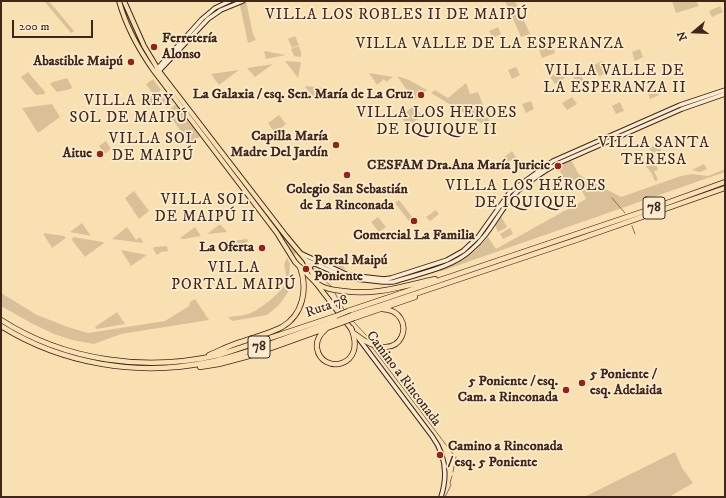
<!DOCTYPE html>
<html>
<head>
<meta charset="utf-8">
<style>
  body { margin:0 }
  #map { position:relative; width:726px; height:498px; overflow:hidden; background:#f9e0b3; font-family:"IM FELL DW Pica",serif }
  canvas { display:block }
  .frame { position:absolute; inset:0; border:2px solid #40251b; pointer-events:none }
  .north { position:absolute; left:674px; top:12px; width:40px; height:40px; -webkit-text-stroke:3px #fbebce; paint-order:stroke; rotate:251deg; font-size:11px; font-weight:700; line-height:16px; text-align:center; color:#40251b }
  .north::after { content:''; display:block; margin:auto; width:14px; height:18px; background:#40251b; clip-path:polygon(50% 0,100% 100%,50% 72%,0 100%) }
  .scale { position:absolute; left:12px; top:20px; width:81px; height:18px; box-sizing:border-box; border:2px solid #40251b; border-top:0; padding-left:5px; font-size:12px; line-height:14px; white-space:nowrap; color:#40251b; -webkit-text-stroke:3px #fbebce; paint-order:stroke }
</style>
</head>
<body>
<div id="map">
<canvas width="726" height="498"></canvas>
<div class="frame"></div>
<div class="north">N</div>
<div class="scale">200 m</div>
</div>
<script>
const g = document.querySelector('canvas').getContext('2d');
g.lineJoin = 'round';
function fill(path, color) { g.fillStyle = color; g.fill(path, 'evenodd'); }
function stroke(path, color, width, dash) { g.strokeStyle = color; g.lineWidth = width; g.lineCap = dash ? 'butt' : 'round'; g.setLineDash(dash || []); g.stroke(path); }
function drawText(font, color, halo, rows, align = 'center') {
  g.font = font + ' "IM FELL DW Pica",serif'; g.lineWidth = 3.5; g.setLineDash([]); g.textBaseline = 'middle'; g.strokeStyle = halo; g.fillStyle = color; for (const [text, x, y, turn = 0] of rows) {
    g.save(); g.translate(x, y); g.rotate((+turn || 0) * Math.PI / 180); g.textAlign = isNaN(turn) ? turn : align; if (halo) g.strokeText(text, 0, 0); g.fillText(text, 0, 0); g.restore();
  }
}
const green = new Path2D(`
  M44,1h5l25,30 -3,2z
  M120,1h3l7,19 22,45 -16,-26z
  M239,1h7l7,33 3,6 -8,3z
  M505,1h10l15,33 -9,3z
  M672,1h24l3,5 -23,7z
  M720,6l3,6 -11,5 -3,-6z
  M498,27l3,7 -8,4 -4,-7z
  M295,36l4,9 -7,3 -4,-9z
  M551,41l4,12 -13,5 -4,-12z
  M299,46l2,6v5l-7,-1 -3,-7z
  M640,49l3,8 -8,4 -3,-9z
  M264,51l22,4 -20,4z
  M285,61l16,1 -3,16z
  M602,61l5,12 -8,3 -5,-11z
  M273,64l-18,13 -8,-9z
  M516,67l4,8 -8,4 -4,-9z
  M578,69l6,12 -8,3 -5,-12z
  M239,70l-20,15 -8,-11z
  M560,71l5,7 -10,6 -5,-7z
  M28,72l17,20v2l-9,1 -15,-18z
  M369,73l24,4 -7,5 -2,-3 -7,6z
  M397,76l12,4 18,10 -13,10z
  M67,78l5,9 -1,2 -14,3 -7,-8 3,-2z
  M153,79l8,11 -3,3 -5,1 -7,-10z
  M466,83l4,11 8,-2 14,36 -11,-5 -50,-30 4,-3 13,8z
  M306,86h1l17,2 -11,8 -8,-9z
  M655,87l4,8 -9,4 -3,-9z
  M157,95l3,3 -12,9 -7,-9z
  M166,96l6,9 -5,3 -6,-9z
  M572,97l5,7 -10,6 -5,-7z
  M531,101l3,8 -8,4 -4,-9z
  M620,102l4,9 -8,3 -4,-8z
  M52,104l8,13 -22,16 -16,-25z
  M175,105h3l23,31 -11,8 -23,-32z
  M414,106l8,10 -14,10 -8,-10z
  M279,115l7,9 -11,9 -7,-10z
  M207,138h2l57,73 -1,2 -1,-1z
  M106,141l5,8 -6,5 -6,-8z
  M656,145h3l3,8 -9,3 -4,-8z
  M512,151l4,6 -9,6 -4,-5z
  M571,160l7,13 3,3 40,21 60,-21 11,-2 16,2 17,-7v3l-286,100c4,-7 16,-7 22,-11 11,-6 19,-15 27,-24l8,12 90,-50 -8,-16 -10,4 -8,-16v-5z
  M646,161l10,3 2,6 -4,1 4,9 -3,1c-2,-3 -3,-7 -4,-9 -3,-4 -7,-5 -5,-11z
  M704,164l3,5 -7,3 -8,-2z
  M134,191l15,20 -10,8 -14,-21z
  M399,200l17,22 -4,3 -17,-22z
  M436,210l3,4 -9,7 -4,-4z
  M269,215l29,37 -6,4 -10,-19 -15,-20z
  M501,216l6,11 -9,5 -3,-7z
  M378,217l8,10 -7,5 -8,-10z
  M82,223l9,13 -21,-4z
  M219,225h2l6,7 -20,2z
  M127,227l9,13 4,-3 3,5v1l-31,-4z
  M195,227l6,9 -18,3 -3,-1z
  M510,228l3,6 -10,5 -3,-5z
  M44,233l20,3 2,2 -14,10 -8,-13z
  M73,237l30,5 1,1 -19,14 -13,-17z
  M247,239l1,2 -15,11 -8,-10z
  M167,246l1,5 -7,1 -4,3 -4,-6 1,-2z
  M121,250l26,5 -16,11z
  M336,257l10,13 -14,-5z
  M287,258l3,6 -2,28 -9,13 -12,10 -35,6 -4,-4c7,-1 18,-1 25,-5 8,-4 32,-22 33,-31 2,-8 -5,-15 1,-23z
  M1,293l36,22 31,12 20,6 77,-12 24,-15 1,-4 5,-3 14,21 -88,14 -27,10 -22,-4 -18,-6 -23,-11 -30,-17z
  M117,312l8,12 -28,5 -2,-2z
  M675,452l7,16 11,15 -24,14h-85z`);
const stream = new Path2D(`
  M612,198l13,15
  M632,226l3,8
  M315,269l3,5 15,14
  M335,293l4,8 6,10
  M352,320l15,16 2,4
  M372,347l81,107
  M453,472l3,-15
  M445,497l6,-12 -1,-2 2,-7`);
const secondary = new Path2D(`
  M157,69l45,-50 13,-11 15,-7
  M158,72l50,-53 13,-9 22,-9
  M300,253l48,22 36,4 7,-1 56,-18 16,-9 15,-14 32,-45 43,-31 127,-56 45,-15
  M306,260l41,18 36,4h10c24,-8 59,-14 78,-32 18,-15 27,-36 41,-53 8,-10 35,-28 47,-34l123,-54 43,-15
  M356,335l76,101c14,19 16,39 9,61`);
const primary = new Path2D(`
  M119,1c7,25 20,49 35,70l123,162 18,29 21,21 36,47
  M124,1l20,45 15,25 127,165 20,24 9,19
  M309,267l5,-4`);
const highway = new Path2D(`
  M316,283c9,6 17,7 27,8 34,5 59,-5 92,-12
  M348,311l294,-99 83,-30
  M352,315l227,-76 146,-51
  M354,318l61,-21
  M1,320c64,41 144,52 218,35l117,-39
  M1,326c61,38 137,51 208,36 20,-4 39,-11 58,-17 24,-9 48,-17 72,-25
  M326,329c-6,5 -10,11 -9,19 4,27 51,20 34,-20
  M355,334c50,40 65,-24 27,-25
  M209,355c10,-4 21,-10 32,-13 13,-5 28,-8 41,-15 21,-12 26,-38 18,-60
  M200,367l19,-3 30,-8 92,-33`);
const highwayBridge = new Path2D(`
  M336,316l12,-5
  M339,320l13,-5
  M341,323l13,-5`);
const markers = [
  [154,47,4,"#8f2418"],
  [131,62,4,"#8f2418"],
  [421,95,4,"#8f2418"],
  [336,145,4,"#8f2418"],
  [100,154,4,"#8f2418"],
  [558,166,4,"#8f2418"],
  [347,175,4,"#8f2418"],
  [414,221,4,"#8f2418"],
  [262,248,4,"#8f2418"],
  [306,269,4,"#8f2418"],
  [582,383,4,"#8f2418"],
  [566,390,4,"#8f2418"],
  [440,455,4,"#8f2418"]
];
const shields = [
  [654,208,22],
  [259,347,22]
];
const shieldNames = [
  ["78",654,208],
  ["78",259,347]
];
const poiNames = [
  ["Ferretería",162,39,"left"],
  ["Alonso",162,55,"left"],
  ["Abastible Maipú",123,62],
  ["La Galaxia / esq. Sen. María de La Cruz",413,95],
  ["Capilla María",328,137],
  ["Madre Del Jardín",328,153],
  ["Aitue",92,154],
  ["CESFAM Dra.Ana María Juricic",550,166],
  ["Colegio San Sebastián",347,190,"center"],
  ["de La Rinconada",347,206,"center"],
  ["Comercial La Familia",414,236,"center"],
  ["La Oferta",254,248],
  ["Portal Maipú",314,261,"left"],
  ["Poniente",314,277,"left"],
  ["5 Poniente /",590,375,"left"],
  ["esq. Adelaida",590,391,"left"],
  ["5 Poniente / esq.",558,382],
  ["Cam. a Rinconada",558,398],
  ["Camino a Rinconada",448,447,"left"],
  ["/ esq. 5 Poniente",448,463,"left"]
];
const streetNames = [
  ["Ruta 78",327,307,-19],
  ["Camino a Rinconada",403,379,53]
];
const neighbourhoodNames = [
  ["VILLA LOS ROBLES II DE MAIPÚ",397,16],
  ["VILLA VALLE DE LA ESPERANZA",490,45],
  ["VILLA VALLE DE",615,72],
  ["LA ESPERANZA II",615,89],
  ["VILLA REY",129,102],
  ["SOL DE MAIPÚ",129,119],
  ["VILLA LOS HEROES",437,114],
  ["DE IQUIQUE II",437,131],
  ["VILLA SOL",153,140],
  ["DE MAIPÚ",153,157],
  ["VILLA SANTA",654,144],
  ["TERESA",654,161],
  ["VILLA LOS HÉROES",526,187],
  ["DE IQUIQUE",526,204],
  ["VILLA SOL",205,201],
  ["DE MAIPÚ II",205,218],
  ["VILLA",234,269],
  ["PORTAL MAIPÚ",234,286]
];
fill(green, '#dac099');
stroke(stream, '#896f57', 1);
stroke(secondary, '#40251b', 5.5);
stroke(primary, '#40251b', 6);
stroke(highway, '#40251b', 6);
stroke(secondary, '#fbebce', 3.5);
stroke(primary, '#f9e0b3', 4);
stroke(highway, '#f9e0b3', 4.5);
stroke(highwayBridge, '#40251b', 6, []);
stroke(highwayBridge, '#f9e0b3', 4.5);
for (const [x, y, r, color] of markers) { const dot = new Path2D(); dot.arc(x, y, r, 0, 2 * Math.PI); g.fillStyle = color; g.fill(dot); stroke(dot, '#fbebce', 1.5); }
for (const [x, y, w] of shields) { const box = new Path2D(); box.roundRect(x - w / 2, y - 11, w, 22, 3); g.fillStyle = '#fbebce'; g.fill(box); stroke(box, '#40251b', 1); }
drawText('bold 13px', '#40251b', null, shieldNames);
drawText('bold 14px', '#40251b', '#fbebce', poiNames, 'right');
drawText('14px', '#40251b', '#fbebce', streetNames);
g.letterSpacing = '1px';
drawText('15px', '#40251b', '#fbebce', neighbourhoodNames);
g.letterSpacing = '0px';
</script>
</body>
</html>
